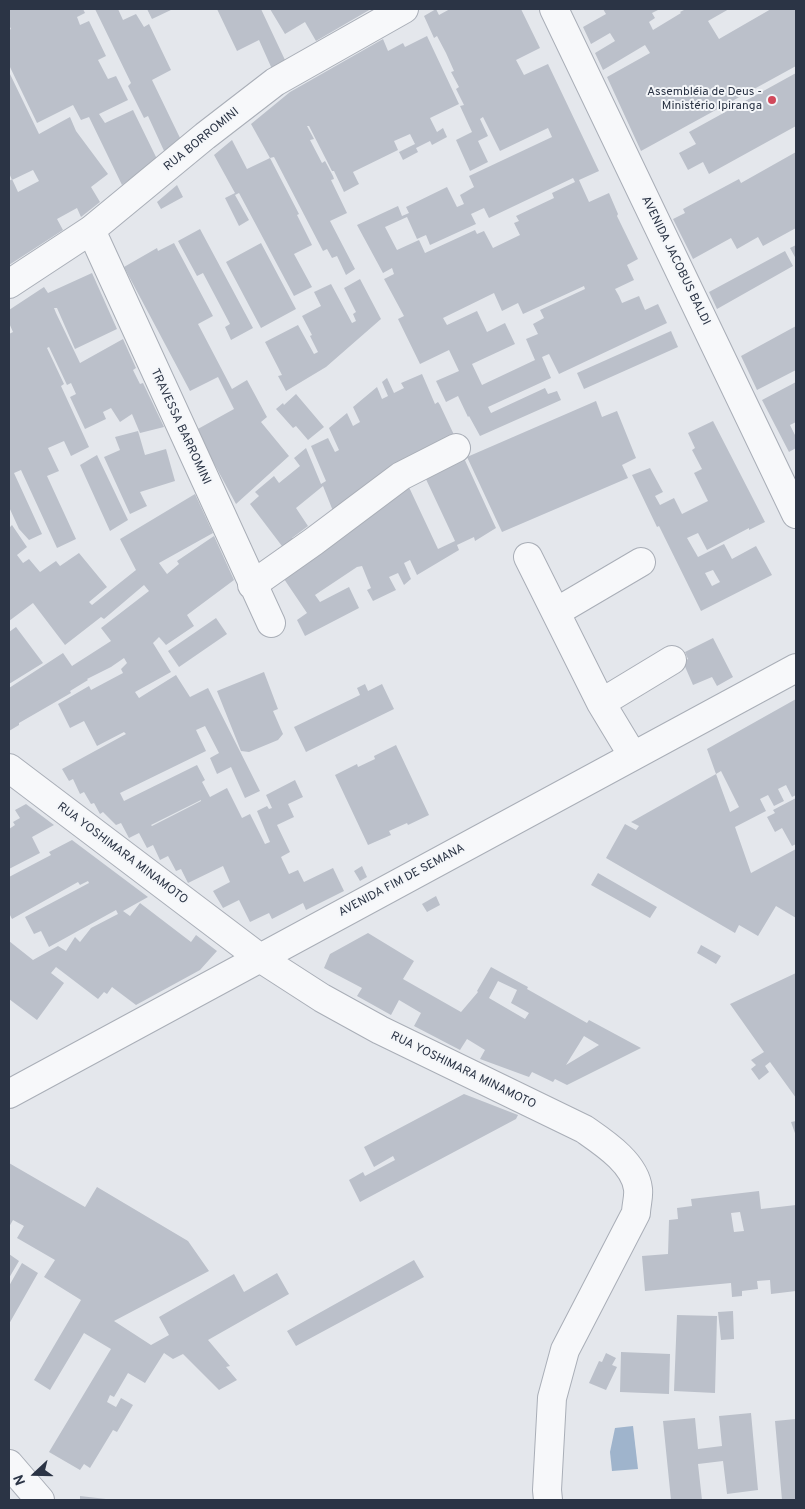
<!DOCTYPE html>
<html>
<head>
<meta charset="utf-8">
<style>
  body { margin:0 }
  #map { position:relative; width:805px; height:1509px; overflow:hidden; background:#e4e7ec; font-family:Overpass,sans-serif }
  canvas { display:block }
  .frame { position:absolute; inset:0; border:10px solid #2b3445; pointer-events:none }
  .north { position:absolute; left:10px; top:1449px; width:50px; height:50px; -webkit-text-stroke:4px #f4f6f9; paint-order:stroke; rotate:249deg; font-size:14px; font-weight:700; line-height:20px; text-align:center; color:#2b3445 }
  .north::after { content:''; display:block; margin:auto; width:18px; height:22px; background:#2b3445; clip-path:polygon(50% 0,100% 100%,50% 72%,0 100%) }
</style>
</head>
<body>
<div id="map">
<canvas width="805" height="1509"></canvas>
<div class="frame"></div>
<div class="north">N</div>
</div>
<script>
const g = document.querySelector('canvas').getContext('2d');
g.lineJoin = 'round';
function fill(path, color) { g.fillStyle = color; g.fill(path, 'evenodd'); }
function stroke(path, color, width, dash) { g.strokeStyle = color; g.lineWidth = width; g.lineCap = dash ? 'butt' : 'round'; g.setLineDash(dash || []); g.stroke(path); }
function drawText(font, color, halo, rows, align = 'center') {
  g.font = font + ' Overpass,sans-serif'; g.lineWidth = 4; g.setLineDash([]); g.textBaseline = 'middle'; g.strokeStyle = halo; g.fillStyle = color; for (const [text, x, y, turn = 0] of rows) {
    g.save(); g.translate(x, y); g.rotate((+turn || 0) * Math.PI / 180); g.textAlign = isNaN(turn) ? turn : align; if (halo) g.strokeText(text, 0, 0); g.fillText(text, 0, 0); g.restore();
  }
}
const water = new Path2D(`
  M633,1426l5,43 -26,2 -2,-19 5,-24z`);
const building = new Path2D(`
  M9,9h74l2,4 -8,4 3,8 9,-4 17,35 -8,4 10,19 8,-3 12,24 -29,14 6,9 28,-13 24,49 -35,26 -33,-68 -8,3 -8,-15 -36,18 -28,-58v-35l2,-1 -2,-4z
  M95,9h23l5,11 13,-6 8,13 5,-3 22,46 -19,10 29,60 -16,13 -17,-37 -4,2 -16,-32 3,-3z
  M147,9h26l-21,10z
  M217,9h44l24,51 -13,9 -13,-29 -22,11z
  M270,9h101l-55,32 -11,-19 -20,12z
  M436,9l3,6 11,-6h71l19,39 -24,12 8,15 24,-11 51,107 -20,9 10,22 20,-9 9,21 -1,2 21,43 -11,6 7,15 -19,9 4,7 3,7 17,-7 6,14 13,-6 9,19 -108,51 -10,-20 -7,3 9,21 -63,29 3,6 54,-25 3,6 9,-3 4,9 -81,36 -11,-20 -1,1 -10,-21 -12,6 -10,-21 23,-10 -10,-21 -29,14 -22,-45 6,-3 -20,-37 10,-5 -2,-6 -9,5 -26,-48 41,-19 4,10 7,-3 -3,-6 41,-20 10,20 7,-3 -4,-9 14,-8 -5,-11 83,-39 -4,-9 -48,23 -17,-34 -3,2 8,17 -10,5 10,21 -18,9 -14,-31 16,-8 -12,-26 4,-1 -8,-16 3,-2 -8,-15 3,-1 -8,-18 -9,-17 -3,2 -10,-22zM573,178l2,4 -23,11 2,5 -38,18 3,5 -5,2 6,12 -27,13 -9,-17 -7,3 -2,-4 -50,23 -6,-13 -22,10 -12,-23 22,-10 10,22 9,-4 4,10 46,-21 -5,-10 13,-6 5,10zM584,286l1,3 -45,21 4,8 -11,6 5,10 -12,5 9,21 -53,25 -10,-21 43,-20 -10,-21 -18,9 -10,-21 -30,14 -4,-7 51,-25 8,18 16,-8 5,11z
  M603,9h57l-8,4 3,5 -6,4 4,8 28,-17 -1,-1 4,-2 -1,-1h46l-21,12 11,18 52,-30h25v57l-155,85 -34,-74 43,-24 -5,-8 -42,25 -8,-17 20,-12 -5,-8 -19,11 -8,-17 23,-13z
  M427,36l32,68 -29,14 7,14 6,-4 4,9 -15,8 -2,-4 -14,7 2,4 -15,8 -4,-8 16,-8 -5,-10 -16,7 4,9 -45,22 6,12 -15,8 -10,-21h-2l-23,-45h-2l7,13 -4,1 12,23 3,-2 8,15 1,3 -3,1 16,33 -17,8 25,48 -9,6 -9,-19 -5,2 -5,-9 -4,2 -49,-94 -4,1 -19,-34 39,-32 93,-53 5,12 15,-8 2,4z
  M9,72l30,62 31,-17 6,14 32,43 -17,13 9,15 -19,15 -4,-9 -20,11 6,11 -54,35v-84l3,-2 6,13 21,-11 -6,-11 -21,10 -3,-7z
  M796,73v53l-87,48 -6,-12 -15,8 -9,-17 17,-9 -7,-12z
  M232,140l15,29 23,-11 29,56 -2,1 15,30 -18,9 18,33 -18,9 -55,-103 -4,2 14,25 -10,6 -14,-28 10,-5 -21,-38z
  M796,152v76l-33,18 -5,-9 -21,12 -6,-11 -38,21 -20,-40 12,-6 -2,-4 56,-30 2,4z
  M177,185l6,12 -22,12 -4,-7z
  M200,229l53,99 -22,12 -6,-13 5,-3 -27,-51 -6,3 -19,-35z
  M174,243l39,73 -15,8 34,65 15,-9 20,37 -6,5 28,34 -53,48 -40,-74 38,-21 -16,-32 -28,14 -66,-124 33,-19 1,3z
  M261,243l35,66 -35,19 -35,-66z
  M796,245v14l-6,-11z
  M785,251l8,15 -76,43 -8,-17z
  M92,273l25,56 -42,20 -18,-41h-3l2,5 24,50 43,-24 13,29 -3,2 7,14 3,-1 21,44 -24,6 -8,-19 -12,8 -9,-14 -8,4 3,7 -21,10 -15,-32 6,-3 -5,-11 -4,2 -18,-38 -2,1 17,36 -3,2 28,61 -18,9 -7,-15 -16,7 11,23 -12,5 29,63 -19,9 -36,-78 -7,3 28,61 -13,6 -10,-11 -10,-22v-173l4,-2 -4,-9v-13l35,-23 4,6z
  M360,279l21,40 -55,48 -40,24 -8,-15 4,-1 -17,-33 33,-17 16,29 4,-2 -8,-16 2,-1 -10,-19 19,-10 -7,-14 17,-8 21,39 4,-2 -3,-7 3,-2 -12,-24z
  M796,326v44l-39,20 -16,-34z
  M671,331l7,16 -94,42 -7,-16z
  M422,374l13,30 3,-2 2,3 16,34 -121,77 -12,-30 -27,22 12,18 -16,12 6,8 -10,8 -38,-50 9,-8 -4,-4 19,-16 5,7 21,-17 -6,-8 12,-10 15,36 5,-3 -15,-35 17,-8 7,14 4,-2 -10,-22 18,-15 6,13 7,-4 -7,-15 24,-20 5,12 6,-3 -6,-14 5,-4 7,15 10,-5 -3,-5z
  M796,382v40l-6,3 6,12v11l-7,4 -27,-52z
  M296,394l28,33 -16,13 -12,-14 -3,2 -17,-19 7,-6 1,2z
  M596,401l6,16 15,-6 19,47 -14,7 6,13 -126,54 -35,-75z
  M713,421l52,101 -16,8v-2l-42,22 -9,-17 -11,5 11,19 26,-13 8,15 24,-13 16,29 -71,36 -42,-85 -2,1 -25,-52 18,-7 13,24 -8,4 5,9 14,-7 8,16 26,-13 -14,-28 8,-4 -10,-19 3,-2 -7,-15zM713,570l7,12 -8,4 -7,-13z
  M138,431l7,24 21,-6 9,32 -35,11 7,14 -17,8 -26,-57 16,-7 -5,-13z
  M97,455l31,65 -18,11 -30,-66z
  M463,456l33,72 -21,13 -1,-4 -17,8 2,5 -42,25 -7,-15 -6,3 7,16 -7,6 -6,-12 -9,4 7,13 -23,11 -6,-11 4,-2 -9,-22 -5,1 -42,28 5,7 29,-15 10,21 -54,28 -8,-16 10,-7 -25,-37 125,-93 31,66 17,-8 -31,-66z
  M195,494l18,39 -54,30 8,11 12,-10 -2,-3 37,-25 20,44 -47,35 7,11 -28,19 -7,-8 -6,6 18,29 -36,20 4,6 37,-23 14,22 18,-9 52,103 -15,7 -14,-31 -14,7 -7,-16 9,-5 -14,-27 -9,4 10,21 -86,42 4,8 73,-36 8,15 -3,2 8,15 17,-9 15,30 8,-4 15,30 5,-2 -13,-31 10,-5 2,3 3,-1 -6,-13 29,-15 8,17 -15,7 6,13 -17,8 13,27 -9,5 8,17 9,-4 6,12 29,-14 11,23 -38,19 -3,-7 -31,16 -3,-6 -19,9 -11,-22 -16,8 -10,-17 17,-9 -7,-16 -35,17 -7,-14 -5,2 -8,-15 -8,4 -7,-15 -6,3 -8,-15 -10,5 -8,-15 -5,2 -13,-13 -3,2 -6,-11 -3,1 -7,-12 -4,2 -7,-15 -4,2 -7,-12 64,-35 -2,-2 -27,14 -13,-25 -14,7 -12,-24 31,-18 2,4 32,-17 -2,-4 6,-6 -3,-5 -13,9 -24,12 1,1 -18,11 1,2 -52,30v2l-10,6v-43l54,-35 9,13 39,-25 -10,-13 48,-37 -5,-6 -40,34 -3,-2 -36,28 -32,-42 -24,18v-93l3,-3 15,22 -10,8 6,8 6,-4 11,13 16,-11 4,5 19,-13 28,34 -18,15 3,3 44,-35 -16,-31zM201,800v1l-49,25 -1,-1z
  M216,618l11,16 -48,33 -11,-16z
  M16,627l27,36 -34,21v-52z
  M713,638l20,39 -16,9 -5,-9 -19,8 -10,-23 5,-3 -3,-7z
  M264,672l14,37 -5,2 10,23 -5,6 -29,12 -8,-1 -24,-60z
  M365,684l3,7 14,-7 12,25 -88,43 -12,-25 66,-32 -3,-7z
  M796,699v96l-4,2 -6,-12 -8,4 6,12 -10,5 -6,-11 -8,4 6,12 -31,16 16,46 45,-24v69l-20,-12 -18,30 -19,-11 -4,8 -129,-75 19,-34 11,6 3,-4 -8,-4 85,-48 14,38 9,-5 -18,-36 -5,3 -9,-25z
  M396,745l33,70 -21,10 -1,-2 -18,8 2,4 -23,10 -33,-70 22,-11 1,3 17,-8 -1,-3z
  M796,798v46l-4,2 -10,-18 -7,4 -8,-15 8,-4 -2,-3z
  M26,804l28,21 -22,12 8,16 -31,16v-40l6,-4 -2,-3 7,-4 -5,-8z
  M72,840l76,57 -25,14 7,5 10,-13 51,39 5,-7 21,16 -17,19 -64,35 -24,-18 -5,7 -3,-2 -6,7 -42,-32 -5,6 13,10 -27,37 -28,-21v-58l24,19 25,-14 8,5 9,-14 5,5 11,-14 27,-14 -2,-4 -67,37 -8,-16 -7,3 -9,-17 64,-34 -1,-2 -8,4 -2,-3 -66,37 -3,-6v-36l42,-22 -2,-3z
  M362,866l5,11 -7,4 -6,-10z
  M598,873l59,34 -7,11 -59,-33z
  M436,896l4,9 -13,7 -5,-8z
  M368,933l46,28 -11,18 58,33 17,-20 -1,-1 14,-24 37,20 -1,2 60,34 2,-3 52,28 -74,37 -12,-6 -2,3 -21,-10 -3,5 -49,-18 5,-9 -18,-11 -7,11 -46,-24 7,-13 -22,-13 -8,15 -34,-19 5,-8 -38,-20 6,-14zM498,981l19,9 -6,13 18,10 -4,6 -36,-21zM584,1036l15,9 -33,20z
  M701,945l20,11 -5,8 -19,-11z
  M796,973v125l-26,-36 -5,4 4,6 -10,8 -8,-11 5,-4 -5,-5 13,-8 -34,-48z
  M464,1094l54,21 -2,4 -156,83 -11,-22 14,-8 2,4 30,-16 -2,-4 -19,11 -10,-20z
  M796,1121v15l-5,-14z
  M9,1163l76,44 12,-20 91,54 21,30 -95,50 37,24 18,-10 -10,-18 75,-43 10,18 33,-19 12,21 -81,46 22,26 -4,1 11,13 -18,10 -36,-36 -10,5 -9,-6 -19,30 -17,-10 -14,24 -4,-2 -3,7 9,5 5,-9 12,7 -16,27 -4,-2 -23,38 -6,-4 -4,6 -31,-18 62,-103 -27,-16 -34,57 -16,-10 47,-80 -37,-23 11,-17 -38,-22 7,-12 -11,-6 -4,7z
  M759,1191l2,18 35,-4v86l-25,3 -1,-14 -13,1 1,8 -16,2v5l-10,1 -1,-14 -86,8 -3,-35 26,-2 1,-34 9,-1 -1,-11 15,-2 -1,-7zM740,1212l4,19 -10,1 -3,-19z
  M9,1254l10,7 -10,17z
  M414,1260l10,17 -128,69 -9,-15z
  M22,1263l16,10 -29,51v-38z
  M733,1311l1,28 -13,1 -3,-28z
  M677,1315l40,1 -2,77 -41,-2z
  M621,1352l49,2 -1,40 -49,-2z
  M606,1353l10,5 -4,7 5,2 -11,23 -17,-7 10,-22 3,1z
  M751,1413l7,77 -31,4 -4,-33 -25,3 4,36h-31l-8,-79 32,-3 3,31 24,-3 -3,-30z
  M796,1419v81h-14l-7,-79z
  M80,1496l26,3v1h-26z`);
const minor = new Path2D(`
  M554,9l242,505
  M91,230l180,393
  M9,284l82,-54 114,-94 70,-54 129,-73
  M528,557l73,146 32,53
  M252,585l61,-43 88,-66 55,-28
  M556,612l85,-50
  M601,703l71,-43
  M9,768l251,190 62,40 58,32 204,99c20,14 51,34 54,60 1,8 -2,17 -2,24l-71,137 -13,48 -5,92 1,10
  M9,1094l787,-426
  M9,1464l31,36`);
const markers = [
  [772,100,5,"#d1495b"]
];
const poiNames = [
  ["Assembléia de Deus -",762,93],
  ["Ministério Ipiranga",762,107]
];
const streetNames = [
  ["RUA BORROMINI",202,140,-39],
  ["AVENIDA JACOBUS BALDI",675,261,64],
  ["TRAVESSA BARROMINI",180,427,65],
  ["RUA YOSHIMARA MINAMOTO",122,854,37],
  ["AVENIDA FIM DE SEMANA",402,881,-28],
  ["RUA YOSHIMARA MINAMOTO",463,1071,26]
];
fill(water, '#9fb4cc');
fill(building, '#bbc0ca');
stroke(minor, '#a9aeb7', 30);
stroke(minor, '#f7f8fa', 28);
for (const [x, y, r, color] of markers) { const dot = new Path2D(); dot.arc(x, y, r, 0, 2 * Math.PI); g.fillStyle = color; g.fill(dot); stroke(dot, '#f4f6f9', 2); }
drawText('12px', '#2b3445', '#f4f6f9', poiNames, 'right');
drawText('12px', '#2b3445', '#f4f6f9', streetNames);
</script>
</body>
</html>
